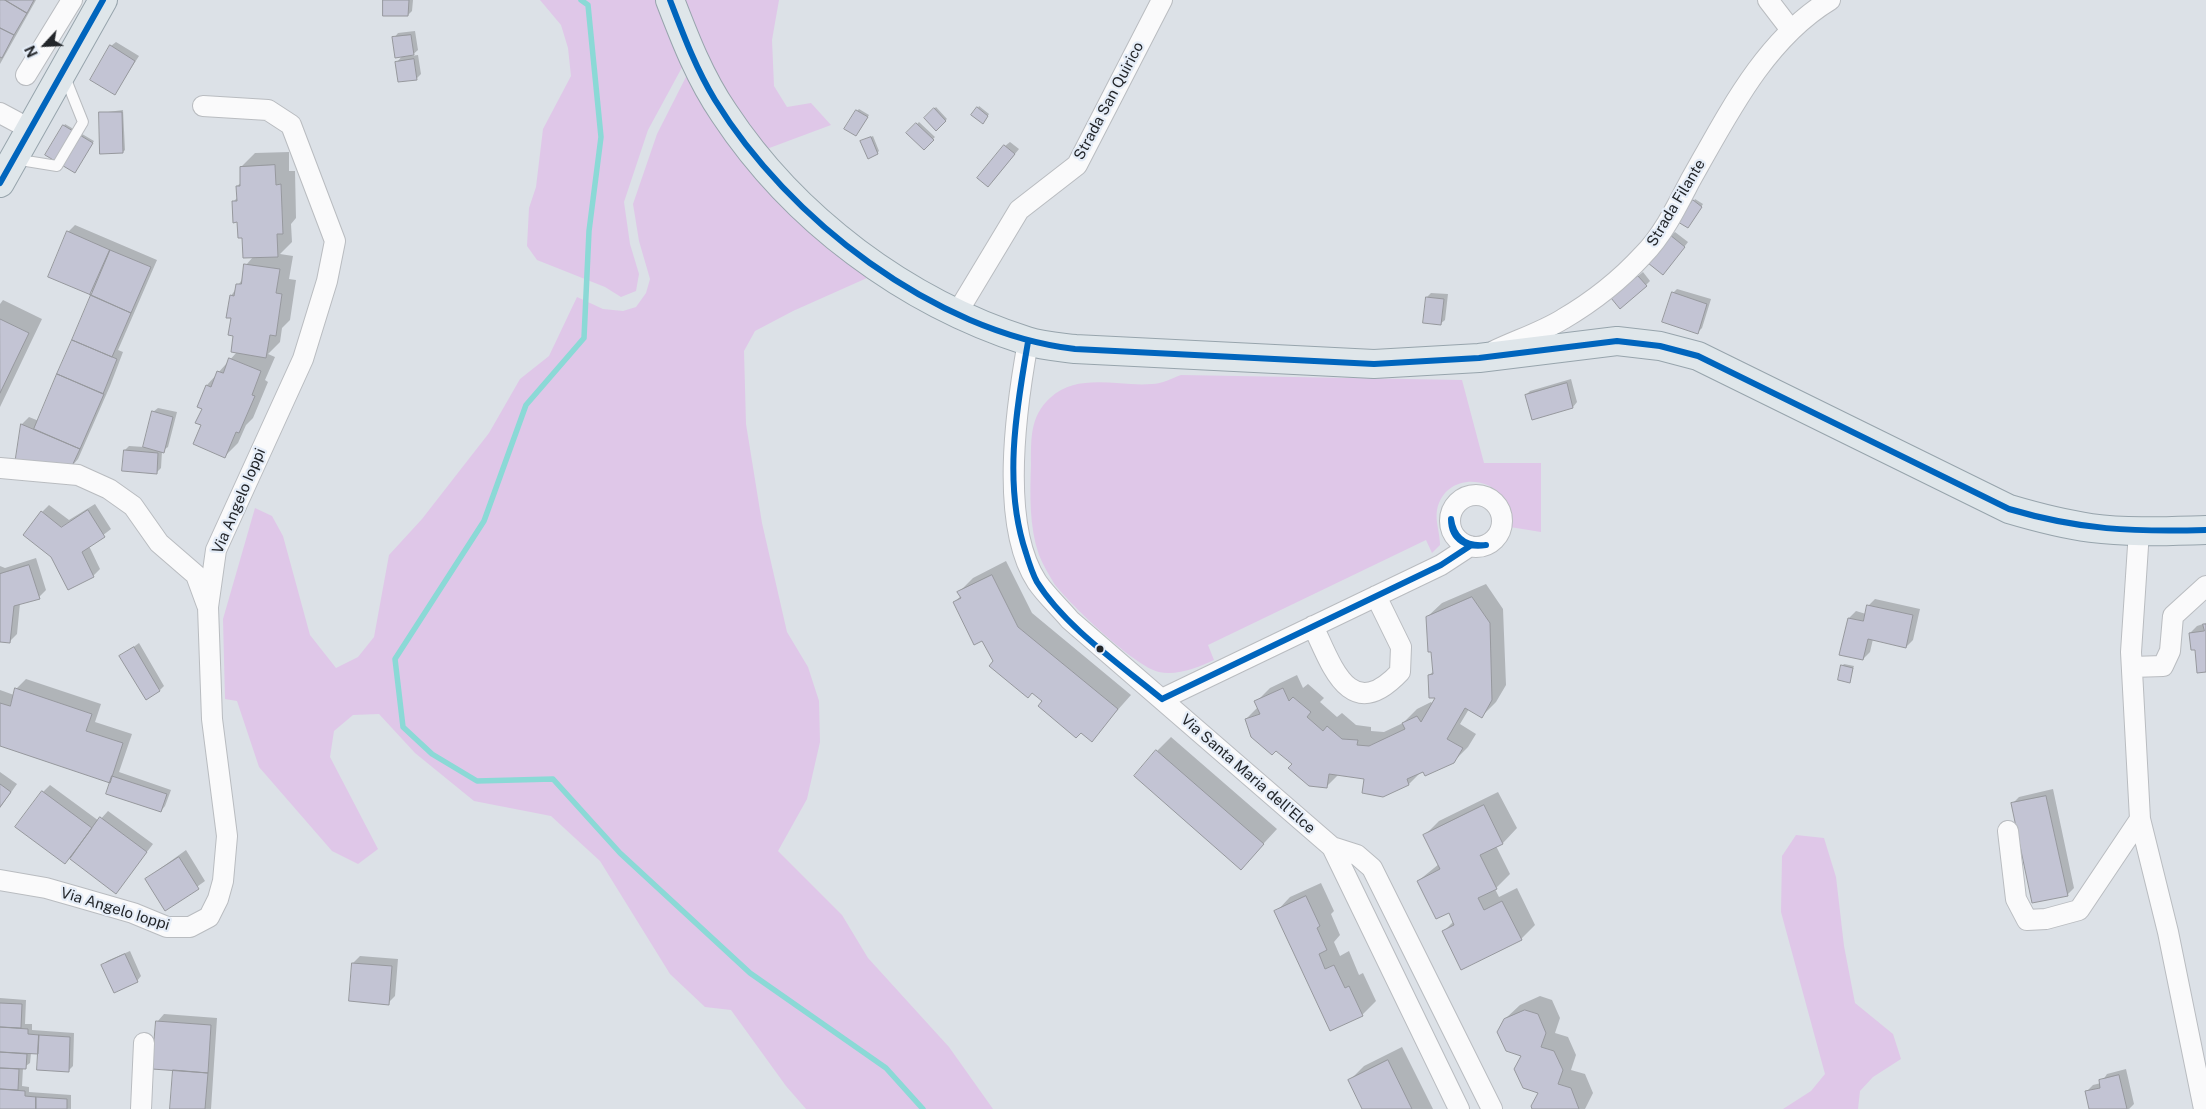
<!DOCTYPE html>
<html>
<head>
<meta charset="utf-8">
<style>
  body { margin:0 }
  #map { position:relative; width:2206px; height:1109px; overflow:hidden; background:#dce1e7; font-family:"Public Sans",sans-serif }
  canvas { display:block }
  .north { position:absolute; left:20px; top:20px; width:50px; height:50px; -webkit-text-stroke:4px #e5edf8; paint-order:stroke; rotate:245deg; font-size:14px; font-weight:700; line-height:20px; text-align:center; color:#23262a }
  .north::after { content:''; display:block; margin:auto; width:18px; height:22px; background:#23262a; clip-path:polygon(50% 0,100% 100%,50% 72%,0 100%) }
</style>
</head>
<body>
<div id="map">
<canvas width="2206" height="1109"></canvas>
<div class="north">N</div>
</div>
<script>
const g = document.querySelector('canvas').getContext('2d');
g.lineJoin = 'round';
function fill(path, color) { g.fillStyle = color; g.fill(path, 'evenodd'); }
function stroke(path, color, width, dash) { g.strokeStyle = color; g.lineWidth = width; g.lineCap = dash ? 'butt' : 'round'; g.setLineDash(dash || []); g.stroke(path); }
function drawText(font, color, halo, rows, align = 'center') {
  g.font = font + ' "Public Sans",sans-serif'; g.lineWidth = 4.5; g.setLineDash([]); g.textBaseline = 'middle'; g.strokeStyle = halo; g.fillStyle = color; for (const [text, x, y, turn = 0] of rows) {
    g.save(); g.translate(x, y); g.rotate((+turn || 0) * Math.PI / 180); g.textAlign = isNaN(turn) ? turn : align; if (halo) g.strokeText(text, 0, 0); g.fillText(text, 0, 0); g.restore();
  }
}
const green = new Path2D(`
  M540,0h121l25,60 -38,70 -24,72 6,42 9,30 -3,17 -15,6 -16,-10 -68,-27 -10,-14 2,-38 7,-21 7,-58 28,-53 -3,-28 -7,-23z
  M682,0h97l-7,40 2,46 13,21 24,-4 20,22 -67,25 -32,-44 -30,-54z
  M690,69l98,136 79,73 -74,33 -38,20 -11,20 2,73 16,99 25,109 21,35 11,34 1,41 -13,57 -29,52 64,64 26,43 81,89 44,62h-187l-20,-23 -55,-76 -26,-3 -35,-33 -70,-113 -49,-45 -77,-15 -59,-48 -36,-39 -26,1 -19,16 -4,26 48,92 -20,15 -26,-13 -73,-84 -22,-66 -12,-2 -2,-80 32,-111 17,8 11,20 27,99 26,33 22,-11 16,-20 15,-82 33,-36 67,-86 31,-54 29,-23 28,-59 26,12 20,2 13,-4 10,-14 4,-14 -11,-38 -6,-37 24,-70z
  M1181,375l281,5 22,83h57v69l-31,-5c6,-51 -64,-62 -73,-17 -2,11 3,23 3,35l-8,8 -6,-13 -218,105 6,15c-15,7 -37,16 -55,12 -25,-6 -87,-66 -104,-87 -6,-10 -12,-20 -16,-30 -10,-29 -9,-61 -8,-91 0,-25 -1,-48 19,-66 29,-26 68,-11 102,-14 10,0 20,-6 29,-9z
  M1796,835l28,3 12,39 8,69 11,57 38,31 8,25 -28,18 -13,14 -2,18h-75l28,-18 14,-17 -44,-162 1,-56z`);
const shadow = new Path2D(`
  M0,0h36l-36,64z
  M384,0h29l-1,11 -4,4z
  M415,31l3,19 -7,6 7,-1 3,19 -5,5 -19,-17 6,-7 -9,-17 4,-5z
  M116,42l23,14 -24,37 -4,-47z
  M979,106l10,8 -4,6 -7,-12z
  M936,107l11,12 -11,10 -10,-11z
  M859,109l10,6 -11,18 -1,-22z
  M123,110l2,40 -2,2 -23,-39z
  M919,122l16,15 -11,11 -16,-15z
  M65,124l29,17 -18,29 -12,-44z
  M873,136l6,15 -2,2 -13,-13z
  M1010,142l9,7 -26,32 12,-35z
  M289,152v19h6l1,47 -5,6 1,18 -12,12 13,2 -4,23 7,1 -6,40 -8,8 -2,14 -12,12 7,3 -10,23 3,2 -15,36 -7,7 -8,18 -14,14 -22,-33 1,-16 -4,-2 8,-21 30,-33 -6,-56 12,-18 3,-13 7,-8 -9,-20 -10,-36 4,-4 -1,-11 5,-4 -1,-15 14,-14z
  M1695,199l8,5 -13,21 4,-24z
  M75,225l82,35 -39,90 5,2 -13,34 -32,73 -7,8 -54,-4 5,-39 7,-7 10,4 54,-126 -25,-63z
  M1675,232l13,10 -21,27 3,-33z
  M1643,272l7,9 -4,4 -29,8z
  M1677,289l34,10 -9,29 -4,4 -25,-39z
  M1431,293l17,1 -3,26 -5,4 -13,-27z
  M3,300l39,19 -42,88v-103z
  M1571,379l6,23 -4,5 -40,11 -7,-23 4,-4z
  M158,408l19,4 -9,35 -6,4 -1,17 -5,5 -31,-23 4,-4 15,1 9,-35z
  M95,504l16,25 -22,17 11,23 -7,7 -51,-64 7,-7 20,15z
  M36,558l10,32 -7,7 -19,6 -3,31 -7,7 -10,-1v-74l5,2z
  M1006,561l26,52 99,82 -40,45 -96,-79 -13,-22 -28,-37 7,-6 -2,-4 14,-14z
  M1486,584l17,25 3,76 -10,17 -14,14 -13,-7 -9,15 16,10 -8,13 -15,15 -31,9 -13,13 -70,-10 -13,13 -33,-23 -47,-45 12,-12 -2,-5 14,-14 27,-13 6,13 5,-4 16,14 -4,4 17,15 5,-4 14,12 15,2v4l13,1 19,-9 14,-14 14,-7 2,2 4,-8 -8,-21 5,-4 -7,-54 15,-14z
  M1875,599l45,10 -7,31 -7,7 -33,-8 -3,13 -7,7 -14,-41 7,-7 10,3 2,-8z
  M2206,623v47l-16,-37 7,-7z
  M139,643l25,43 -4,4 -39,-34z
  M1844,664l10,2 -5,16 -7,-16z
  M26,679l75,25 -6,18 37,12 -13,38 52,18 -6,16 -4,5 -48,-33 -113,-33v-55l14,5 2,-6z
  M1171,737l106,92 -36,39 -84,-117z
  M0,772l17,12 -17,24z
  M50,785l49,36 9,-10 45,33 -37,48 -46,-35 -27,-65z
  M2053,789l21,99 -7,7 -55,-91 7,-7z
  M1498,792l19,36 -14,15 -7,3 14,28 -15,15 4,8 18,-9 18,37 -14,14 -78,-7 11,-11 -5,-9 -31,-31 21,-17 -14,-29 14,-14z
  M186,850l19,31 -39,28 -20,-30z
  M1321,883l13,28 -3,3 9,21 -6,7 6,14 9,-5 10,24 4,-2 13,28 -14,14 -86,-103 14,-15z
  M130,951l11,25 -4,5 -34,-15 4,-5z
  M360,956l38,3 -3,37 -7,7 -35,-40z
  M1540,996l12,4 8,18 -5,15 13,4 8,18 -5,15 14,4 8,19 -8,16h-52l6,-17 -34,-73 15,-14z
  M0,998l26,2 -1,24h7v6l42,3 -1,33 -5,5 -28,-18h-9l-1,10 -7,5 -1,18 7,1v5l42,3v14h-71z
  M164,1014l53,4 -6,91h-40l3,-40 -17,-47z
  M1402,1047l31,62h-69l-14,-29 14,-14z
  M2126,1069l8,35 -5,5h-39l-4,-17 7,-7 8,-2 6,-9z`);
const stream = new Path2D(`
  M581,0l7,5 13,132 -12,94 -5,107 -58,67 -42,116 -89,138 8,68 29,27 45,27 76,-2 67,74 130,120 136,95 37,41`);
const building = new Path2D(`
  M0,0h5l22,13 -13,22 -14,-7z
  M5,0h29l-7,13z
  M383,0h26l-1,16h-25z
  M0,28l14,7 -12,23 -2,-1z
  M411,35l3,20 -19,3 -3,-21z
  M110,45l25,16 -20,34 -25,-15z
  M414,59l3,21 -19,2 -3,-20z
  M977,107l11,9 -5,8 -12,-9z
  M934,108l12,13 -10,10 -12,-13z
  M856,110l12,7 -12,19 -12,-7z
  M99,112h23l1,41 -23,1z
  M916,123l18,17 -10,10 -18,-17z
  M63,125l30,18 -18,30 -30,-18z
  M871,137l7,17 -10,5 -8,-18z
  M1004,145l11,9 -27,33 -11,-9z
  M275,165l1,20 5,-1 2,50h-6l1,23 -35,1 -1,-20h-4l-1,-16 -4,1 -1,-22h5l-1,-15h4v-19z
  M1693,200l9,7 -14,21 -10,-6z
  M67,231l43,19 -19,45 -43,-18z
  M1670,235l15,12 -22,28 -15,-12z
  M110,250l41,17 -20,46 -41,-18z
  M244,264l36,5 -4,24 6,1 -6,42 -6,-1 -4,23 -35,-6 2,-16 -5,-1 3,-17h-5l4,-23 4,1 2,-12h5z
  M1638,276l9,10 -27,23 -9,-11z
  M1672,292l35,12 -9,30 -36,-12z
  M91,295l40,18 -19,44 -40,-17z
  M1426,297l18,2 -3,26 -18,-2z
  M0,319l29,14 -29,60z
  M72,340l45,19 -14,35 -46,-20z
  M229,358l32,13 -9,24 3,1 -16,37 -3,-1 -11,26 -32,-14 8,-19 -6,-2 7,-14 -5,-2 9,-22 5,2 6,-16 6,2z
  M57,374l47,20 -24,55 -46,-20z
  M1567,383l6,25 -41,12 -7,-25z
  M152,411l21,6 -9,36 -21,-6z
  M21,424l59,25 -9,19 -56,-4z
  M124,450l34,3 -1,21 -35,-3z
  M88,510l17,27 -23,15 12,25 -26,13 -17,-33 -28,-22 18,-24 20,16z
  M29,565l11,34 -26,7 -4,37 -10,-1v-68z
  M992,575l26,52 100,82 -26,33 -11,-9 -5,5 -38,-32 4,-5 -10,-8 -4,5 -39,-32 4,-5 -11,-20 -8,4 -21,-43 8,-4 -4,-6z
  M1472,597l18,26 2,77 -10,18 -17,-10 -18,31 16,9 -9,15 -29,13 -2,-4 -16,7 2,6 -26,12 -21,-4 2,-14 -35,-5 -2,14 -18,-2 -21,-18 4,-4 -16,-13 -4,4 -21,-18 -6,-18 15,-5 -6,-13 29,-13 6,13 4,-4 18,15 -4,5 16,14 4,-5 15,13 16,1 -1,5 12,1 36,-17 -3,-6 15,-7 4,6 14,-24h-6l-1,-23 5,-1 -2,-22h-3l-2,-35z
  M1867,605l46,10 -7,33 -38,-9 -5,21 -24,-5 9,-37 15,3z
  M2203,624h3v48l-9,1 -2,-23h-4l-2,-17 15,-2z
  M134,647l26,44 -14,9 -27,-44z
  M1841,665l12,3 -3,15 -12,-3z
  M15,688l77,26 -6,17 37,12 -13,40 -110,-37v-43l10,3z
  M1156,750l108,94 -23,26 -107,-94z
  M112,776l55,18 -6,18 -55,-18z
  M0,784l11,8 -11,15z
  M42,791l50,37 -27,36 -50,-37z
  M2046,796l22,100 -36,7 -21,-100z
  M1484,805l19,39 -23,11 17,34 -19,9 6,12 18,-9 20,39 -61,30 -19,-39 12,-6 -5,-12 -13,6 -19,-38 23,-12 -17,-34z
  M100,817l47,35 -31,42 -46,-35z
  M179,857l20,32 -34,22 -20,-32z
  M1306,896l14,30 -3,2 10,22 -8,4 6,15 9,-4 11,23 4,-2 14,30 -33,15 -56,-120z
  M125,954l13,28 -24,11 -13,-28z
  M352,963l40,3 -3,39 -40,-4z
  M0,1003l22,1 -1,24 -21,-1z
  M1525,1010l13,4 8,19 -5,14 13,4 9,19 -5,14 13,4 8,21h-47l-1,-3 7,-13 -15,-5 -9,-19 7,-13 -15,-5 -9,-19 7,-13z
  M156,1021l55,4 -3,48 -56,-4z
  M0,1027l28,2v5l11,1 -1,19 -38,-2z
  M39,1035l31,2 -1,35 -32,-2z
  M0,1052l27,2 -1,15 -26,-1z
  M1388,1060l24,49h-50l-14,-29z
  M0,1068l19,1 -1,21 -18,-1z
  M173,1070l35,3 -3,36h-35z
  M2119,1075l8,34h-38l-4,-18 15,-3 -1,-8z
  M0,1089l25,2v5l11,1v12h-36z
  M36,1097l31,2v10h-31z`);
const service = new Path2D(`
  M14,159l43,7 26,-44 -18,-45`);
const minor = new Path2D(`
  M1768,0l23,30
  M26,75l46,-75
  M0,113l30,16
  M957,313l62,-103 58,-45 85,-165
  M1028,342c-12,66 -29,182 9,240 9,13 22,25 33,38l262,227 127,262
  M1494,351c23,-11 48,-19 69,-32 29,-17 58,-40 80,-64 20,-20 34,-49 47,-74 37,-65 74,-141 140,-181
  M0,468l78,7 31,14 24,17 26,37 37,32 11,30
  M1450 521a26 26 0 1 1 52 0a26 26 0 1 1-52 0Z
  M2139,531l-8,121 9,167 28,113 36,177
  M1313,626c19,40 37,99 87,46l1,-25 -25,-51
  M2132,667l31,-1 7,-15 3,-35 33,-30
  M1162,699l279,-134 29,-19
  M2008,831l8,68 11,21 19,-1 33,-9 61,-91
  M1332,847l25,8 15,13 120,241
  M0,880l46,8 42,12 45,13 34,14h23l19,-10 9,-18 5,-18 4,-45 -15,-117 -4,-112 8,-57 87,-191 24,-78 8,-40 -44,-116 -23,-15 -65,-4
  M141,1109l3,-66`);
const primary = new Path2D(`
  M670,0c15,39 30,78 54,113 70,106 181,189 303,228 15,5 32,6 48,8l299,15 105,-6 138,-17 43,5 38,10 311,153c27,8 54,15 82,19 38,5 77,3 115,2
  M0,183l103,-183`);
const bus1 = new Path2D(`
  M670,0c13,34 26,69 45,100 73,119 219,232 360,249l299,15 105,-6 138,-17 43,5 38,10 311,153c71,21 123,23 197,21
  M0,183l103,-183
  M1028,342c-12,70 -25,143 -2,211 3,10 6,20 11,29 28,45 84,83 125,117
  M1451,519c3,21 16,28 35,26
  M1451,519c0,22 17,29 35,26
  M1162,699l279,-134 29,-19`);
const markers = [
  [1100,649,4.5,"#23262a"]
];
const streetNames = [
  ["Strada San Quirico",1109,101,-62],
  ["Strada Filante",1676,203,-59],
  ["Via Angelo Ioppi",239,501,-67],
  ["Via Santa Maria dell'Elce",1248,774,41],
  ["Via Angelo Ioppi",115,909,17]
];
fill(green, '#dfc7e8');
fill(shadow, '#0003');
stroke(stream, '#8bd9d6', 5.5);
fill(building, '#c3c4d4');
stroke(building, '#96989d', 1);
stroke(service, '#b9bcc0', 12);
stroke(minor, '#b9bcc0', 22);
stroke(primary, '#97a4ac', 30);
stroke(service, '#fafafb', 10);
stroke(minor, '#fafafb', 20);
stroke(primary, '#dfe6ea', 28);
stroke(bus1, '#0065bd', 6);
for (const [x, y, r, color] of markers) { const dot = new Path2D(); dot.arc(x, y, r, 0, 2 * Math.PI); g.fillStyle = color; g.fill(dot); stroke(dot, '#e5edf8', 2); }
drawText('15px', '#23262a', '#e5edf8', streetNames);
</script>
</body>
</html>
